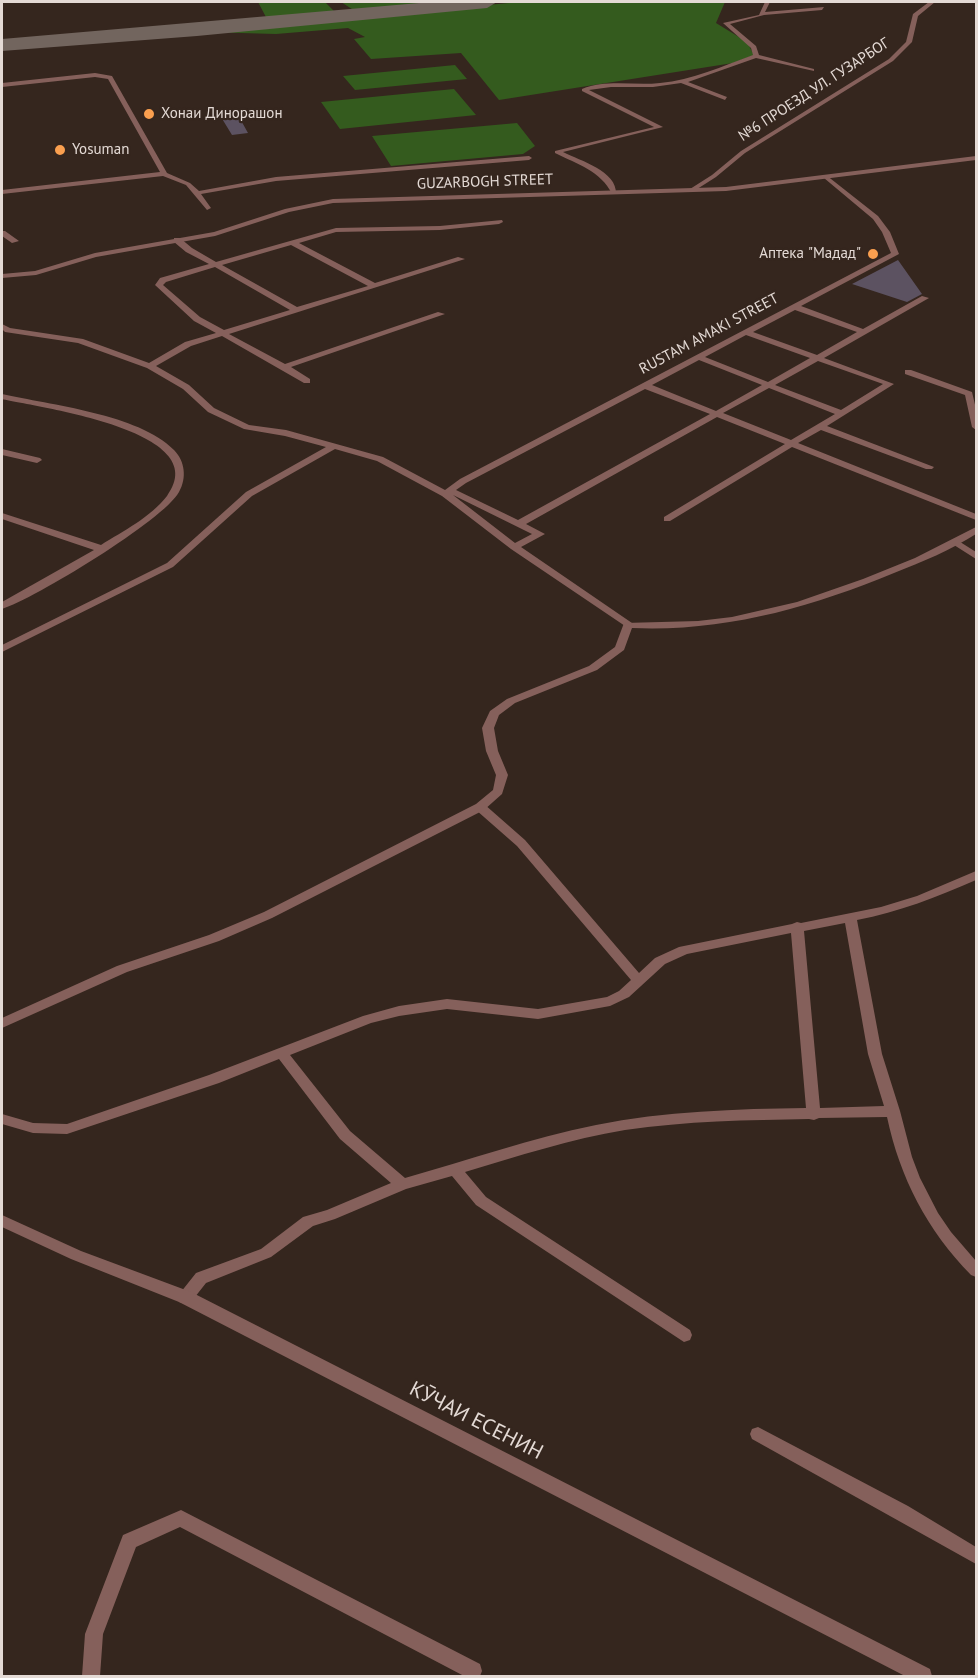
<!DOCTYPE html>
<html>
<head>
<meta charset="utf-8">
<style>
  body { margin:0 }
  #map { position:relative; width:978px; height:1678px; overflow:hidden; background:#35261e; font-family:"PT Sans",sans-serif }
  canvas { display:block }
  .frame { position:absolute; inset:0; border:3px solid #e4dad5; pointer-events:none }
</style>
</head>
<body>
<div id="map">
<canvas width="978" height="1678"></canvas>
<div class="frame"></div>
</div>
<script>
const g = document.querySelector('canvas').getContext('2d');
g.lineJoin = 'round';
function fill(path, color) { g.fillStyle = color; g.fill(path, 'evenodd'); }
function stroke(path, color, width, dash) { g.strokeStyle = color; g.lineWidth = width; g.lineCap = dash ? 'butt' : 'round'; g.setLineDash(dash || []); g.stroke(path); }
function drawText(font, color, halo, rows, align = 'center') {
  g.font = font + ' "PT Sans",sans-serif'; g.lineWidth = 4.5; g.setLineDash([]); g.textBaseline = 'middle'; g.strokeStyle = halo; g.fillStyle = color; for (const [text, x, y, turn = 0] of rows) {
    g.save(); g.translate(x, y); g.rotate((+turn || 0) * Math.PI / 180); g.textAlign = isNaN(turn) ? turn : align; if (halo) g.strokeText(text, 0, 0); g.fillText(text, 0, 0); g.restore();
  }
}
const green = new Path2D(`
  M258,2h67l11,11 -69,6z
  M341,2h111l-97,9z
  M519,2h206l-9,21 31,19 7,13 -21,8 -234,37 -38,-47 -90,6 -17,-20 11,-2 -17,-9 -72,6 -71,-2z
  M455,65l12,14 -112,11 -12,-14z
  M454,89l22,26 -136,14 -19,-27z
  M517,123l18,23 -12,8 -132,12 -19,-30z`);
const taxiway = new Path2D(`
  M431,2h66l-10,6 -290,28 -195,15v-12z`);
const building = new Path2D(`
  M238,115l10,18 -16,2 -11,-18z
  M898,260l24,34 -15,8 -55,-18z`);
const minor = new Path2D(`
  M765,2h5l-5,10 59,-5 -2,3 -58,5 -34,9 26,22 3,9 55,14v2l-58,-13 -68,24 39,15 -2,3 -44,-17 -28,4h-42l-22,3 74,37 -100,25c18,9 54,19 53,42h-4c-11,-23 -35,-30 -57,-41v-2l99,-24 -72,-36v-2c25,-10 52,-3 78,-6 32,-3 63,-17 93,-28l-2,-7 -28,-25 36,-8z
  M929,2h6l-17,14 -6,26 -19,19 -148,92 -29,24 -22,14h-4v-2l22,-14 29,-24 148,-92 17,-17 7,-28z
  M95,73l17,3 55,97 23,10 9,8 77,-14 253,-21 3,2 -3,2 -253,21 -75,13 10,14 -4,2 -21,-25 -23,-9 -161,18v-4l158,-18 -52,-93 -13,-2 -93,10v-4z
  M826,175l52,41 12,16 9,22 -98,52 62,23 59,-33 7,2 -105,60 70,26 -67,42 107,41 -2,2h-6l-105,-39 -23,13 178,71v6l-184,-73 -122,74h-6v-4l121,-73 -68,-27 -191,107 19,10 -24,13 111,76 1,2 -1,2 -4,1 -117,-79 -69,-53 -65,-35 -42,-12 -83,47 -79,71 -171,85v-7l165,-82 79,-71 80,-45 -41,-11 -41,-7 -36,-17 -25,-23 -36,-21 -69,-25 -73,-11 -3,-3v-5l8,4 73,11 66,24 36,-21 31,-9 -22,-12 -39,-36 5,-7 49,-14 -23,-12 -12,-10v-4h6l12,10 24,14 120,-34 104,-2 62,-6 1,2 -4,2 -59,6 -104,2 -37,11 76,40 83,-26 7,2 -236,75 56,30 153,-52 7,2 -154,53 19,12v4h-6l-82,-47 -31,10 -35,20 33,19 25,23 35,17 37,5 97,27 62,33 15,-11 431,-226 -9,-21 -9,-13 -49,-41 -1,-1zM291,245l77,41 -71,21 -75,-42zM215,267l75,43 -66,20 -24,-13 -37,-32 3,-3zM795,310l62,22 -40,23 -64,-23zM746,335l64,23 -42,24 -63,-25zM699,360l63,25 -46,26 -64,-26zM818,361l65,23 -42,26 -66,-25zM769,388l66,26 -44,26 -68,-27zM645,389l65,25 -192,106 -62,-30 10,-7zM453,495l79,39 -17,9z
  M2,231h3l14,10 -7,2 -10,-7z
  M905,370h6l61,22 4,17v21l-4,-3 -7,-32 -60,-21z
  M2,394c48,11 137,20 172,56 11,11 13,28 5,42 -15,28 -145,107 -177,117v-7l92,-52 -92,-31v-6l99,32c22,-14 50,-28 66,-49 50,-66 -132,-89 -165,-97z
  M2,449l38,9 2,2 -5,3 -35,-8z
  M957,540l19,12v7l-22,-14v-4z
  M480,803l4,1 41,36 114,133 16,-15 24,-11 113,-23 5,-2 4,1 80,-16 36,-11 59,-25v9c-39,17 -77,32 -119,40l25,134 18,57 12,46 8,21 18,35 13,19 25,29v16l-5,-2c-44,-45 -71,-97 -84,-158l-68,1 -5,2 -5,-1c-61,1 -123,2 -184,11 -54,9 -107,26 -160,42l21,25 204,133 2,5 -2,5 -6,2 -208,-137 -24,-29 -46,13 -71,30 -22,7 -42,31 -65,26 -15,19 -6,2 -6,-2 -2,-5 19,-24 65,-24 42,-32 24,-7 64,-27 -51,-44 -61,-80 -60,24 -152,51 -34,-1 -31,-9v-10l31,9 34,1 142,-49 154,-59 36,-10 48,-7 91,10 69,-12 12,-6 12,-11 -114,-134 -41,-36 -2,-3zM845,923l23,131 16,52 -64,2 -16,-177zM791,933l15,175c-70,1 -141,3 -210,17 -65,13 -127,35 -191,53l-55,-47 -60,-76 81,-32 28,-7 48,-7 91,10 72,-13 19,-9 36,-33 22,-10z
  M758,1427l150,79 68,41v17l-224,-125 -2,-5 2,-5z
  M181,1510l299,154 2,7 -2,5h-16l-284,-149 -44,20 -33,87 -3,42h-18l3,-42 38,-99z`);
const tertiary = new Path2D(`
  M976,156v4l-250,31 -393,12 -44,9 -74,24 -119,21 -60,18 -34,3v-4l33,-3 60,-18 119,-21 71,-23 48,-10 393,-12z
  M976,527v7c-25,16 -54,28 -82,39 -85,35 -170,59 -262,55l-8,22 -27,20 -82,33 -16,12 -5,13 4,23 10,24 -6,19 -18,16 -212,108 -53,23 -92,31 -125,56v-10l115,-52 92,-31 55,-23 212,-108 17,-14 3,-15 -10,-24 -4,-23 8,-17 17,-12 82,-33 26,-19 9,-24 74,-2 34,-4 65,-15 66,-23 52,-21z
  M2,1215l79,36 110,41 739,377 2,7h-27l-726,-374 -108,-43 -69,-32z`);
const markers = [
  [149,114,6,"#fa9f4f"],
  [60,150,6,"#fa9f4f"],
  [873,254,6,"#fa9f4f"]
];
const farStreetnames = [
  ["№6 ПРОЕЗД УЛ. ГУЗАРБОГ",814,90,-33],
  ["GUZARBOGH STREET",485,182,-2],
  ["RUSTAM AMAKI STREET",709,334,-28]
];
const farPoinames = [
  ["Хонаи Динорашон",161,114],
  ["Yosuman",72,150],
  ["Аптека \"Мадад\"",861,254,"right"]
];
const nearStreetnames = [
  ["КӮЧАИ ЕСЕНИН",476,1421,27]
];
fill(green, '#345b1e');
fill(taxiway, '#72655e');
fill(building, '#5c5261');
fill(minor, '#85605b');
fill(tertiary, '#85605b');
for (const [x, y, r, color] of markers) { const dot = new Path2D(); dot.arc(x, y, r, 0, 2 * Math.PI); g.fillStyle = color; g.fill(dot); stroke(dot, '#35261e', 2); }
drawText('15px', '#e4dad5', '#35261e', farStreetnames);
drawText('15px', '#e4dad5', '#35261e', farPoinames, 'left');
drawText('21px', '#e4dad5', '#35261e', nearStreetnames);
</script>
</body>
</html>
